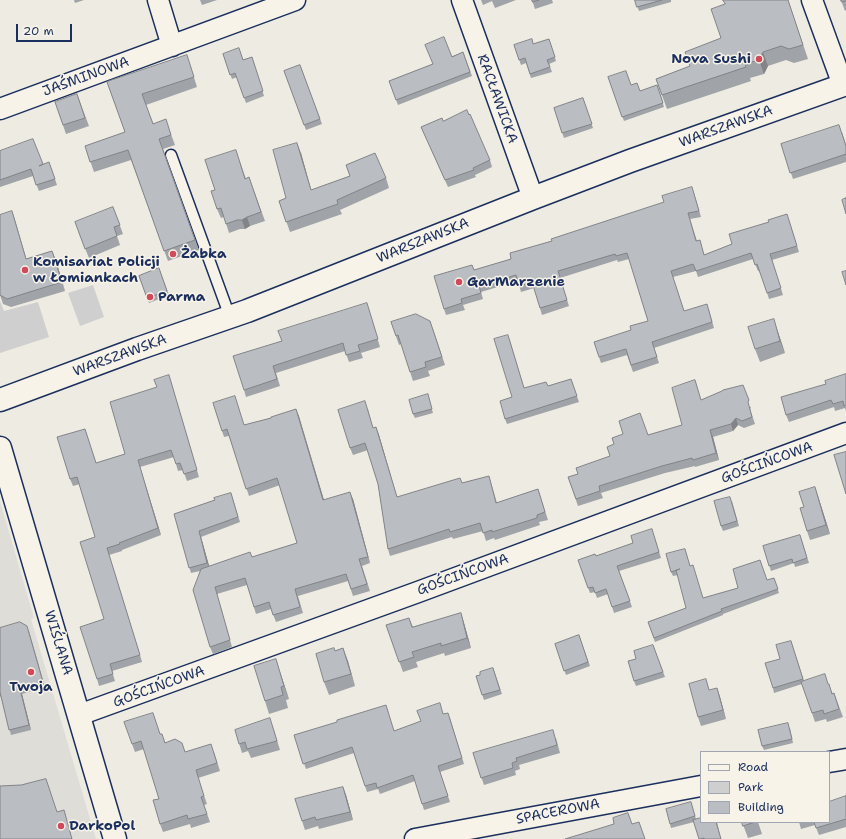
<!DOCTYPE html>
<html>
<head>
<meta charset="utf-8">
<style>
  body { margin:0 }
  #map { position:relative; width:846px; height:839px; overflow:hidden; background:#eeebe2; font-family:"Shantell Sans",sans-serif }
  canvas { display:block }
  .legend { position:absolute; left:700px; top:751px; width:130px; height:72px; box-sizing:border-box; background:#f7f3e8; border:1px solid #9fa5b1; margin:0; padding:5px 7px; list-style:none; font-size:12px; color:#1b2f5e }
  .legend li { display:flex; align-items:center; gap:8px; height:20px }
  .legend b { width:20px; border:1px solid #9fa5b1 }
  .scale { position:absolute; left:16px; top:24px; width:56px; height:18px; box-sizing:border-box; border:2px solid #1b2f5e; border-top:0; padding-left:5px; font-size:12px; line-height:14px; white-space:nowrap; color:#1b2f5e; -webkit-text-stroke:3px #f7f3e8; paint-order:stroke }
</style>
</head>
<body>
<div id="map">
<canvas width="846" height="839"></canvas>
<ul class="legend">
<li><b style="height:5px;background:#f7f3e8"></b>Road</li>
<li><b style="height:11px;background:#cfcfcf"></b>Park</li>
<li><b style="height:11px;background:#babdc2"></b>Building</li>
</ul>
<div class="scale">20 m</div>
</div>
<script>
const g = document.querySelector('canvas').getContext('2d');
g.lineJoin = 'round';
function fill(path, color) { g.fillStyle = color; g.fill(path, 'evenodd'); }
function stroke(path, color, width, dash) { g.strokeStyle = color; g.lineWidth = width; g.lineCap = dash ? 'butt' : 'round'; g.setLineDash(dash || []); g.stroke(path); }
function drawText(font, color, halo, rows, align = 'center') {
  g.font = font + ' "Shantell Sans",sans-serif'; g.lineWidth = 3; g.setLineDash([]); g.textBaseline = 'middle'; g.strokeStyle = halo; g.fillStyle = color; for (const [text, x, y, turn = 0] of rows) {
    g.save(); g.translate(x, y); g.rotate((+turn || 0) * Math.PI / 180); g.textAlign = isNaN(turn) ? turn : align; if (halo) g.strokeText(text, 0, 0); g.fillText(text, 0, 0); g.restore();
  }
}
const built = new Path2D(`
  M0,501l34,117 -3,1 65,220h-96z`);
const green = new Path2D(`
  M93,285l11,32 -24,9 -12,-33z
  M0,301l4,10 34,-9 11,35 -49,16z`);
const service = new Path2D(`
  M171,155l59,162`);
const minor = new Path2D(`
  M158,0l14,46
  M462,0l71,198
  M812,0l31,85
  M0,109l295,-109
  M79,715l339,-123 428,-159
  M829,762l17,-3
  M415,839l286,-53`);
const tertiary = new Path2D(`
  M0,400l137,-51 110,-38 286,-113 97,-37 216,-77
  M0,448l115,391`);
const wall = new Path2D(`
  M74,0h10l-9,3z
  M200,0h17l-15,5z
  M481,0h35l-21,8 -3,-7 -9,4z
  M532,0h20l1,3 -18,6z
  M635,0h36v2l-32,9z
  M723,0h65l20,59 -14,4 -8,-3 -18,6 -4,8 -14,4 1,3 -84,28 -11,-30 34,-13 31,-28 4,-34z
  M841,0h5v10l-1,1z
  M549,39l7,22 -7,3 3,8 -21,6 -5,-15 -5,2 -7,-20 19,-1z
  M463,52l9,24 -74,29 -9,-24z
  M223,54l21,6 8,-3 12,39 -18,7 -9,-26 -5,2z
  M190,65l7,22 -51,18 7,18 16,6 6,16 -12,4 36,101 -31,11 -37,-101 -37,12 -9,-26 40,-14 -18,-50z
  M300,65l22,59 -16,6 -22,-59z
  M608,77l23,8 9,6 17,-6 7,22 -40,14z
  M77,94l12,32 -23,8 -11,-32z
  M583,98l10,30 -29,10 -10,-30z
  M443,121l47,39 2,7 -17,8 1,2 -28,10 -27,-60z
  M842,132l4,13v17l-53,17 -12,-35z
  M0,151l43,14 6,-3 8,23 -18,6 -6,-15 -33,11z
  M301,153l10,37 39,-14 -4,-11 40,13 3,10 -49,22 2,4 -52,18 -11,-31 7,-3z
  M239,159l7,20 3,-2 16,44 -15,5 -5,3h-5l-11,4 -5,-16 -3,1 -4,-9 -2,-19z
  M694,193l7,24 -11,2 7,22 3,-1 4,15 28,-11 57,-24 10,32 -27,8 11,35 -14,4 -9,-28h-2l-5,-12 -55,18 -2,-6 -23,6 11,34 25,-1 5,18 -60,20 5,15 -26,9 -6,-17 -26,8 -2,-6 32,-27 17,-9 -19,-62 -11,3 -1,-2 -57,18 9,28 -27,9 -8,-27 -13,4 -3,-11 -37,11 2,7 -20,6 2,5 -19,5 -2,-6 30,-39 37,-11 41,-18z
  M113,207l10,27 -6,2 3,9 -31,13 -11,-27z
  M12,211l14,48 26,-8 13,40 -54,16 -8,-3 -3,-9z
  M159,268l10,27 -20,8 -10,-27z
  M369,310l11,37 -19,6 2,5 -14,4 -4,-11 -69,22 4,13 -34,11 -2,-7 38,-49z
  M391,322l42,7 12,36 -17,6 2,5 -17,5 -12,-37 -2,1z
  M778,332l7,21 -25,9 -5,-13z
  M510,341l14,47 24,-2 23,-7 8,23 -72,22 -2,-5 7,-22z
  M846,374v37l-1,-3 -10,3 -1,-4 -45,15 -3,-7 40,-31z
  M169,375l30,102 -12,4 -4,-11 -5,1 -4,-14 -34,10 21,68 -39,15v1l-13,4 33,107 -30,9 3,10 -16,5 -2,-7 7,-60 -9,-82 -15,-53 -7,2 -3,-7 15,-50 11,34 29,-9 32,-67z
  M695,380l6,20 50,7 -1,2 5,15 -11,4 -6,-3 -5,6 -20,6 6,23 -24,7v-1l-30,7 -64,20 2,5 -25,8 -10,-29 10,-3 70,-39 34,-10z
  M429,399l4,14 -18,5 -2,-4z
  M213,403l31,22 27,-7 25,-9 28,91 29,-1 17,64 -8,3 8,25 -17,5 -5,-15 -50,15 5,17 -27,9 -5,-13 -15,5 -9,-29 -30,9 15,53 -19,7 -3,-7 -10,-76 -9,2 -17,-59 41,-14 16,-7 9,29 -39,15 8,29 43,-9 45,-14 -17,-58 -31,11 -20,-60 -5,1z
  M368,409l5,19 3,-1 3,8 18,62 65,-14 27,-7 8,27 41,-14 10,31 -9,2 1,3 -45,15 -1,-2 -8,3 -3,-10 -30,8 -1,-2 -62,19 -2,-7 -10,-65 -10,-34 -15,5 -3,-7z
  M815,487l15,47 -20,6 -3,-9 -3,-24z
  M732,501l7,25 -16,5 -2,-5z
  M652,529l9,29 -42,13 13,36 -18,6 -6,-19 -11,4 -2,-6 -5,1 -12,-33 18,-4 37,-13z
  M800,535l9,28 -14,4 -1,-4 -23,8 -8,-25z
  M685,549l5,17 13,32 71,-20 5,15 -56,21v1l-68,27 -7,-20 38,-14 -8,-33 -5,1 -2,-4z
  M461,613l3,10 7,25 -26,8 -1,-3 -28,9 2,5 -15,5 -17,-47 23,-7 4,9z
  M0,628l29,3 16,56 -23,7 9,36 -20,5 -10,-39 -1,1z
  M579,635l11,31 -24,9 -11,-31z
  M791,641l13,40 24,3 5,10 1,-1 9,24 -16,5 -1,-3 -11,3 -13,-38 -28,9 -1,-5 7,-29z
  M653,645l12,32 -29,9 -2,-5 2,-22z
  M343,648l12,38 -26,9 -5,-13 11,-31z
  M493,668l9,26 -18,6 -8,-24 4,-1z
  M280,672l9,27 -3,1 2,8 -19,6 -4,-13z
  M717,688l3,9 6,22 -25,7 -3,-9z
  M443,714l7,4 14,46 -24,8 10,30 -26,8 -9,-29 -35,13 -2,-5 -11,3 -13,-39 -48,16 -12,-34 100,-4z
  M273,727l7,23 -29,8 -3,-7 -6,2 -7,-23z
  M790,728l3,15 -29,7 -2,-4z
  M160,734l5,8 20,10h29l6,19 -22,7 9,26 -3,1 6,17 -19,6 -1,-4 -27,8 -3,-8 -1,-25 -15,-50 -9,3 -3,-8z
  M556,738l4,15 -41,12 1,4 -5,2 1,4 -32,10 -11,-32z
  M343,787l3,8 7,25 -34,9 -1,-3 -13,4 -3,-9z
  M846,796v31l-27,8 -4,-10 -14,4 -2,-7h30z
  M691,802l5,17 5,3h16l4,17h-22l-5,-17 -23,6 -1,-4z
  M742,822h16l4,12 -14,4z`);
const shadedWall = new Path2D(`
  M763,52l5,14 -4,8 -5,-14z
  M297,143l4,10 13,47 -3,-10z
  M12,211l3,9 14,48 -3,-9z
  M247,217l3,9 -5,3 -3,-9z
  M52,251l4,9 9,31 -3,-9z
  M774,319l4,13 7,21 -5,-12z
  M296,409l3,7 27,91 -3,-7z
  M736,418l2,7 -5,6 -2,-7z
  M376,427l3,8 20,69 -2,-7z
  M710,430l3,7 6,23 -3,-7z
  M138,460l2,7 21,68 -3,-7z
  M815,487l3,9 12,38 -4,-9z
  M350,492l3,7 17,64 -2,-6z
  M199,531l2,6 9,32 -3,-6z
  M107,548l2,7 33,107 -2,-7z
  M461,613l3,10 7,25 -4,-10z
  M343,648l5,13 7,25 -4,-12z
  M276,659l4,13 9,27 -5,-13z
  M717,688l3,9 6,22 -3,-9z
  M20,689l2,5 9,36 -2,-5z
  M343,787l3,8 7,25 -3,-8z`);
const building = new Path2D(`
  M532,0h7l-6,2z
  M635,0h27l-25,7z
  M723,0h65l15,45 -14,4 -8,-3 -18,6 -4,8 -14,4 1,3 -84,28 -6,-16 34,-13 -5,-14 36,-14 -10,-29 14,-5z
  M841,0h5v1l-4,1z
  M444,37l8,20 11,-5 7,20 -74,28 -7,-19 44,-17 -8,-19z
  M532,39l1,5 16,-5 6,18 -8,3 3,7 -20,7 -5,-16 -6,2 -5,-15z
  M239,48l4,12 9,-3 11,34 -19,7 -9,-25 -5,2 -7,-21z
  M187,55l7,22 -52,17 11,30 13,-5 5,16 -12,4 36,101 -31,11 -36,-101 -38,12 -5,-16 40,-14 -18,-50z
  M300,65l20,54 -16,6 -20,-54z
  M626,71l5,14 6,-2 3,8 17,-6 6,18 -41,14 -14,-40z
  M77,94l8,24 -22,7 -8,-23z
  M583,98l9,26 -30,9 -8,-25z
  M467,110l2,5 1,-1 20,46 -17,8 1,2 -29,10 -24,-53 21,-9 1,3z
  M839,125l7,21v8l-56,19 -9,-29z
  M33,139l10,25 -4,2 10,-4 6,17 -19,6 -5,-16 -31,11v-29z
  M297,143l14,47 39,-14 -4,-11 29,-12 11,25 -49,22 1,4 -52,18 -7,-21 7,-3 -13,-48z
  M236,150l9,29 4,-2 12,35 -14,5 -5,3h-5l-11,4 -5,-16 -4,1 -6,-18 4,-1 -10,-30z
  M692,187l7,24 -11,2 8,28 4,-1 4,15 28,-11 -3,-10 40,-12 -1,-2 19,-6 10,32 -27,8 11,34 -14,5 -10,-29 -2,1 -4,-12 -55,18 -3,-7 -22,7 13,40 23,-7 5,18 -60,20 5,15 -26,8 -5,-16 -27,8 -5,-15 37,-12 -1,-4 18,-5 -21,-68 -11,3 -1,-2 -57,17 9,29 -27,8 -8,-26 -13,4 -3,-11 -37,11 2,7 -20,6 1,4 -18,6 -10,-33 38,-11 2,5 37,-11 -1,-6 42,-12 -1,-2 113,-37 -2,-6z
  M846,198v16l-4,-14z
  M113,207l7,18 -6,2 3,9 -32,13 -10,-27z
  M12,211l14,48 26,-8 10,31 -55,17 -7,-4v-80z
  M159,268l8,23 -20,7 -8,-22z
  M846,271v14l-4,-13z
  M367,303l11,36 -20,6 2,6 -14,4 -3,-12 -70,23 4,13 -33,11 -11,-34 49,-15 -4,-10z
  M416,314l14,7 12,36 -17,5 1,5 -16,5 -12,-37 -2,1 -5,-14z
  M774,319l6,22 -25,8 -7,-22z
  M508,335l16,53 22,-6 2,4 23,-7 6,17 -72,23 -5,-18 12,-4 -18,-58z
  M846,374v31l-2,1 -1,-5 -10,3 -2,-4 -45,15 -5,-18 45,-13 -1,-3z
  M169,375l28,95 -13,4 -4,-11 -4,1 -5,-14 -33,10 20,68 -39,15 1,1 -13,4 33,107 -30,9 3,10 -16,5 -17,-52 24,-8 -24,-77 15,-5 -18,-60 -7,2 -13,-42 28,-8 11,34 29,-9 -15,-52 47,-15 -3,-7z
  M695,380l6,20 21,-9 1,-1 20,-5 6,15 -1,2 4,15 -10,4 -6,-3 -5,6 -21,6 6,23 -23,7 -1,-2 -30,8 -63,20 1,5 -24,8 -8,-22 10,-3 -2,-6 34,-12 -3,-9 7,-3 -2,-6 11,-4 -4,-13 21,-8 8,22 34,-10 -10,-37z
  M428,394l4,15 -19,5 -4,-14z
  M235,396l9,29 27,-7v-1l25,-8 27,91 27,-8 18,65 -9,2 8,25 -16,5 -5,-15 -51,15 5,18 -27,8 -4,-13 -15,5 -9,-29 -30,9 15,53 -20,7 -17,-57 8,-21 49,-17 2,5 45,-14 -20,-65 -31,11 -19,-60 -5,2 -9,-28z
  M365,401l8,27 3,-1 21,70 63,-19 2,5 27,-7 7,27 42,-14 7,23 -8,3v3l-45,14v-2l-9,3 -3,-10 -30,9 -1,-3 -61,20 -10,-65 -13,-41 -15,5 -12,-38z
  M846,452v42l-12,-39z
  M815,487l11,38 -19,6 -7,-23 4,-1 -5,-15z
  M231,493l7,24 -39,14 8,32 -18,5 -15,-54 41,-14 -1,-2z
  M730,497l7,24 -16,5 -7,-25z
  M652,529l7,23 -42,14 13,35 -18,6 -6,-18 -11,4 -2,-6 -5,1 -10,-28 17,-6 1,2 37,-13 -2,-7z
  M800,535l7,23 -14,5 -1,-4 -23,7 -6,-20z
  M685,549l5,17 3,-1 10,33 35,-10 -5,-19 27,-9 7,20 7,-2 4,11 -57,20 1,2 -68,27 -6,-16 38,-14 -10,-38 4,-1 -9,3 -5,-18z
  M461,613l6,25 -26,8v-3l-29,9 2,5 -15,5 -13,-37 23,-7 3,9z
  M20,622l7,4 16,56 -23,7 9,36 -20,5 -9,-38v-64z
  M579,635l9,27 -24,9 -9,-27z
  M791,641l12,38 -30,9 -8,-25 15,-4 -4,-14z
  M653,645l10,27 -29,9 -6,-20 8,-2 -2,-8z
  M334,648l1,3 8,-3 8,26 -27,8 -8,-28z
  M276,659l8,27 -3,1 2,8 -18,6 -11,-35z
  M493,668l7,22 -18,5 -6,-19 4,-1v-3z
  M825,674l3,10h1l3,10 2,-1 5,16 -15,5 -1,-4 -11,3 -11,-31z
  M706,679l3,11 8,-2 6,22 -25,7 -9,-33z
  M440,703l3,11 5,-1 14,45 -24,8 10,30 -26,8 -9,-29 -36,13 -1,-5 -11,3 -13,-39 -49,17 -9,-29 43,-13v-2l49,-15 8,26 27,-10 -4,-10z
  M153,713l7,21h2l3,9 10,-4 7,4 3,9 26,-8 6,19 -21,7 8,26 -3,1 6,17 -19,5 -1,-4 -27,9 -7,-24 6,-1 -18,-58 -9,3 -8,-22z
  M270,718l7,23 -30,8 -2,-7 -6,2 -4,-14z
  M788,723l4,16 -30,7 -4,-16z
  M553,730l4,15 -41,13 1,3 -5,2 1,5 -32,10 -8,-25z
  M46,779l11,33 7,-2 8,29h-72v-53l21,-1z
  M343,787l7,25 -34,8 -1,-3 -13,4 -7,-22z
  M846,796v23l-30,9 -2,-6h15v-20z
  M691,802l4,14 -25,8 -4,-15z
  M628,813l4,11 7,-2 6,17h-80l49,-15 -1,-6z
  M701,818v4h15l5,17h-17v-1l-5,1 -6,-19z
  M742,822h13l-12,4z`);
const markers = [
  [759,59,4,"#d1495b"],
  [173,254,4,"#d1495b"],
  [25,270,4,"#d1495b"],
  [459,282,4,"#d1495b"],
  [150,297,4,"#d1495b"],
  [31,672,4,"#d1495b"],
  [61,826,4,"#d1495b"]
];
const poiNames = [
  ["Nova Sushi",751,59,"right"],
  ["Żabka",181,254],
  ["Komisariat Policji",33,262],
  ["w Łomiankach",33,278],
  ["GarMarzenie",467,282],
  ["Parma",158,297],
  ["Twoja",31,687,"center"],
  ["DarkoPol",69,826]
];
const streetNames = [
  ["JAŚMINOWA",86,77,-20],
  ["RACŁAWICKA",497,99,70],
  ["WARSZAWSKA",726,127,-20],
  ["WARSZAWSKA",423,241,-22],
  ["WARSZAWSKA",120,356,-20],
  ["GOŚCIŃCOWA",767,463,-20],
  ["GOŚCIŃCOWA",463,575,-20],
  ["WIŚLANA",58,643,73],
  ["GOŚCIŃCOWA",159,687,-20],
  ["SPACEROWA",558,812,-11]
];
fill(built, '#deddd8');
fill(green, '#cfcfcf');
stroke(service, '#1b2f5e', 13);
stroke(minor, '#1b2f5e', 23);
stroke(tertiary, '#1b2f5e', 25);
stroke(service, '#f7f3e8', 10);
stroke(minor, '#f7f3e8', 20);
stroke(tertiary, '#f7f3e8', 22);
fill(wall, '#a0a3a7');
fill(shadedWall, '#828488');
fill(building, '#babdc2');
stroke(building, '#828488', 1);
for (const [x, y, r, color] of markers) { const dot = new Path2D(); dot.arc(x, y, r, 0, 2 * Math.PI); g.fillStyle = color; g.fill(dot); stroke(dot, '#f7f3e8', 1.5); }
drawText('bold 14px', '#1b2f5e', '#f7f3e8', poiNames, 'left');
drawText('14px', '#1b2f5e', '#f7f3e8', streetNames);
</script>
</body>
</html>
